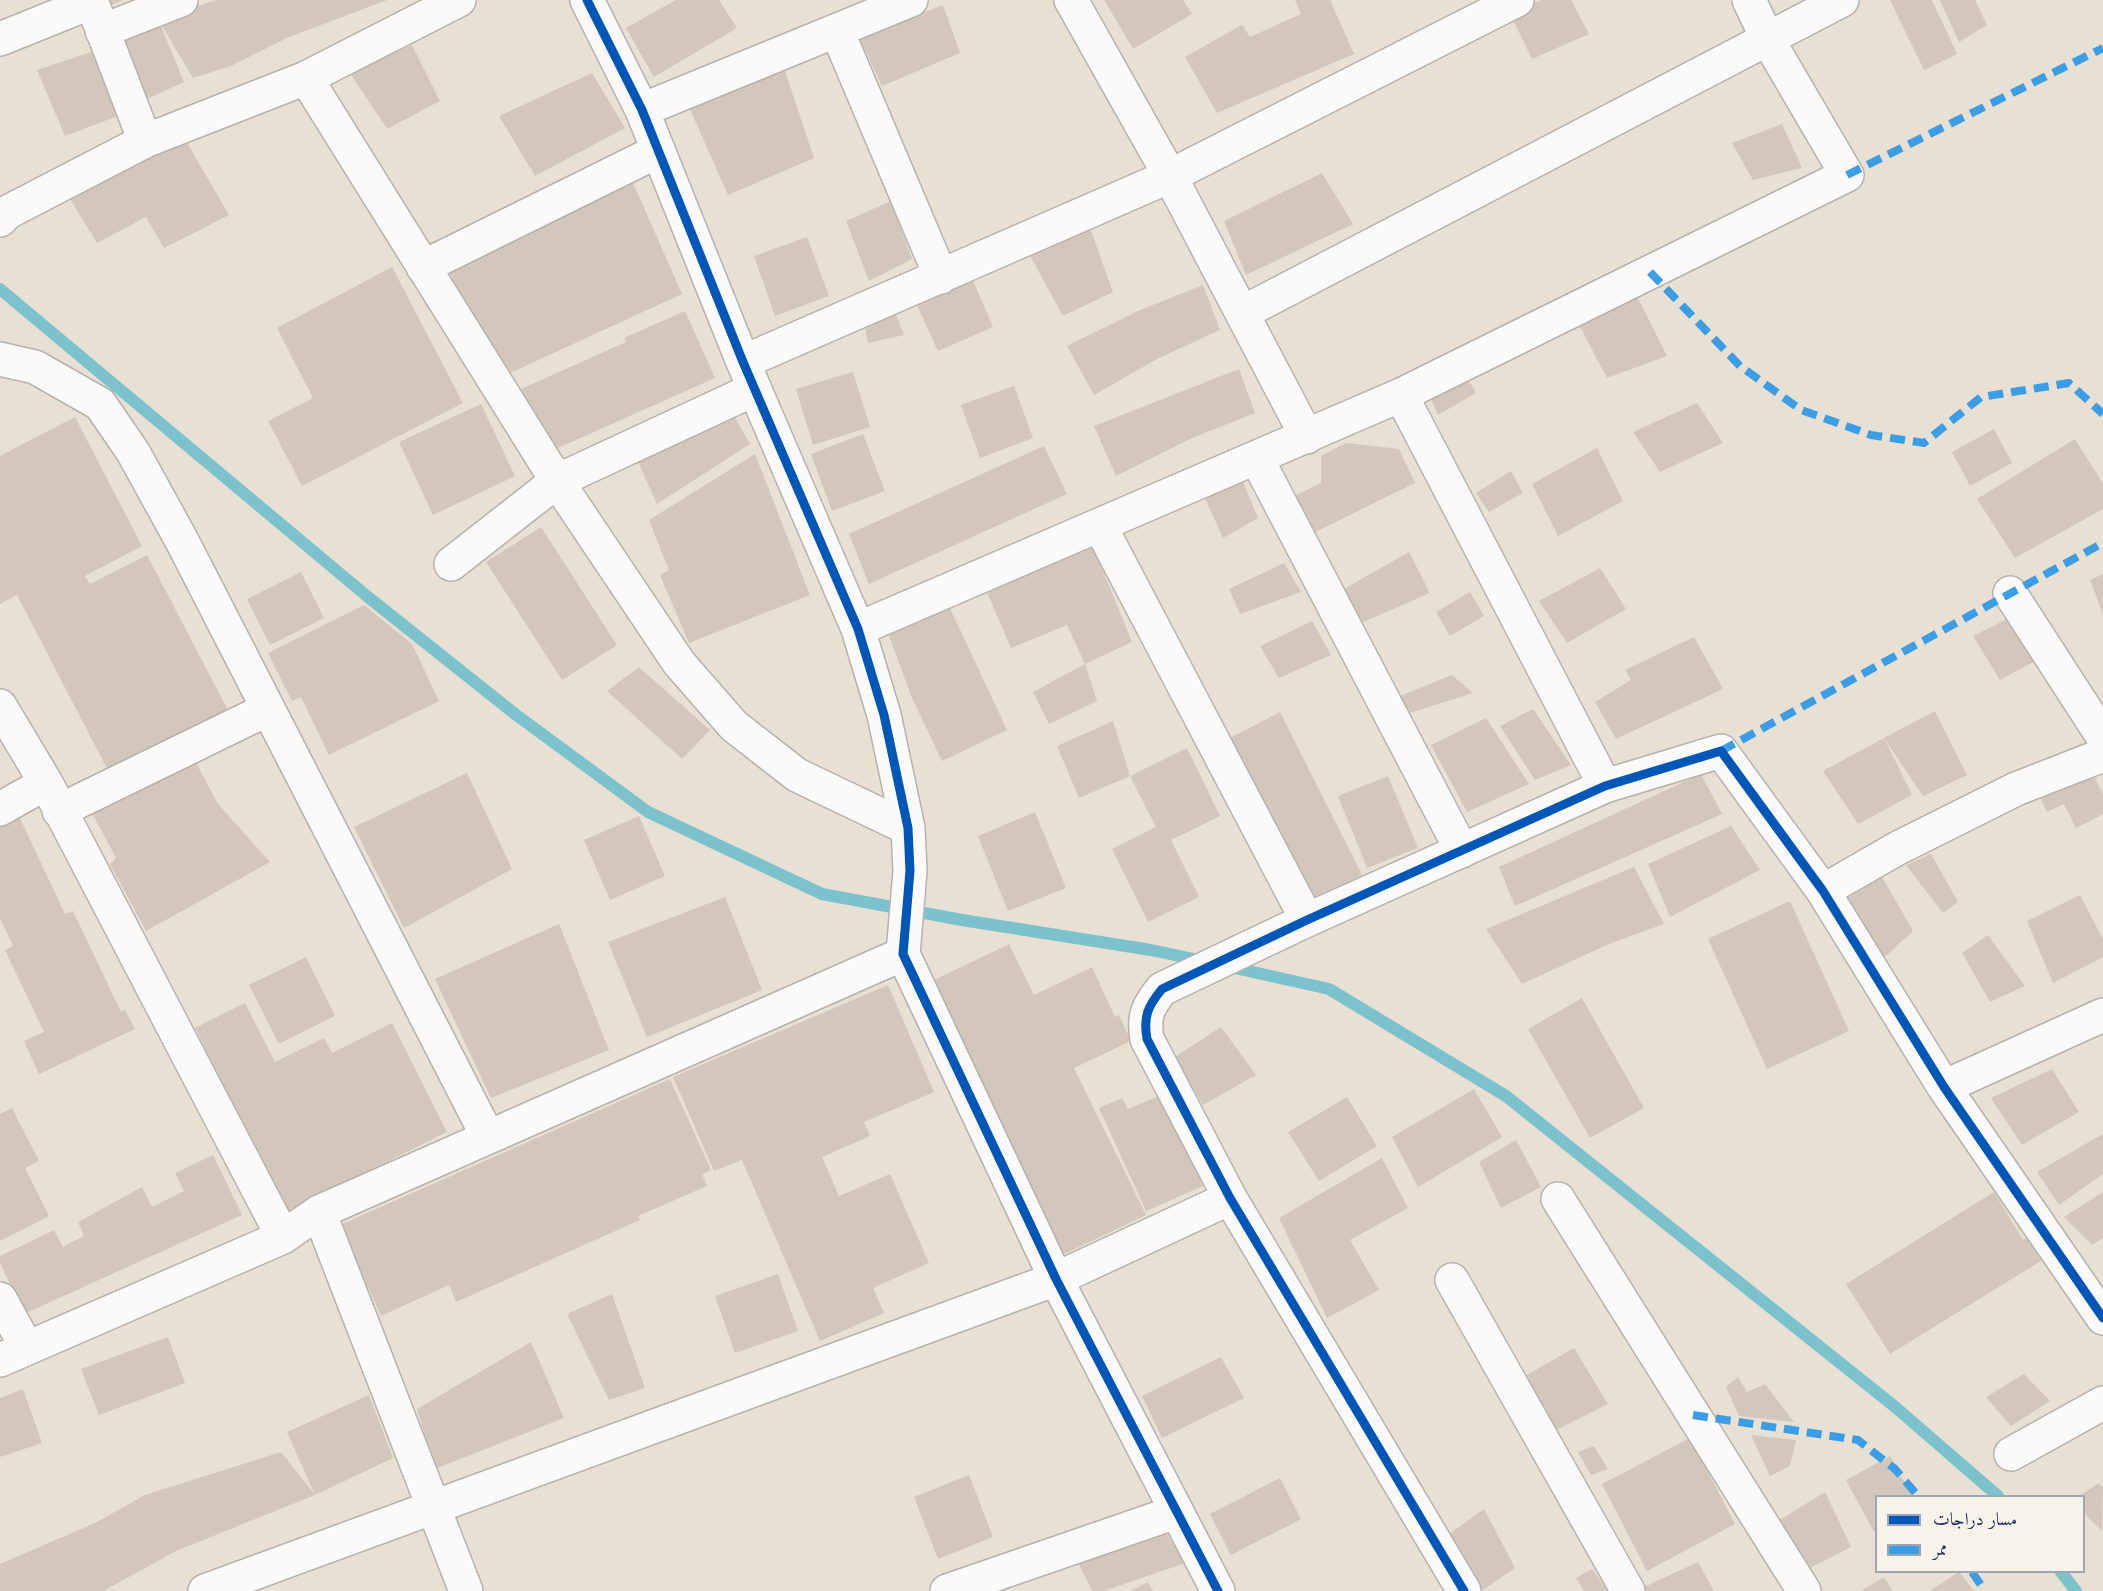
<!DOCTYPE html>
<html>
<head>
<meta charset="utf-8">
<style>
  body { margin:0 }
  #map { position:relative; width:2103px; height:1591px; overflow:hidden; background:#e8e0d2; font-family:"Libre Caslon Text",Amiri,serif }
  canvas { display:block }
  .legend { position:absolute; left:1875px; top:1495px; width:210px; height:78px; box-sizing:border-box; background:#f7f3e8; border:2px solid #9fa5b1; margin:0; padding:8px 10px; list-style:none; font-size:18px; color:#1b2f5e }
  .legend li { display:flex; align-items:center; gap:12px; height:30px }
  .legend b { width:30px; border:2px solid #9fa5b1 }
</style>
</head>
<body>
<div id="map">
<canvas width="2103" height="1591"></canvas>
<ul class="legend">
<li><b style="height:8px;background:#0057b8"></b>مسار دراجات</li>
<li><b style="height:8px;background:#3b9de6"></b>ممر</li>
</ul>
</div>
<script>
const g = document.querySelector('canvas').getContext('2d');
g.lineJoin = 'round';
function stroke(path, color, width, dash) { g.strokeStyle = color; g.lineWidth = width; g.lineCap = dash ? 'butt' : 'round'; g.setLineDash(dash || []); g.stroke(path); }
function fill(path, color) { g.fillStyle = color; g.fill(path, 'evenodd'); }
const stream = new Path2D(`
  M0,289l368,308 147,117 133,98 174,82 140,26 189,30 52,11
  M1226,966l103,23 177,107 388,310 104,90
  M2061,1572l15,19`);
const building = new Path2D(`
  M109,0h14l-12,5z
  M216,0h171l-98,37 -58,29 -38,12 -35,-59 26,63 -39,18 -27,-63 40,-18z
  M676,0h43l18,28 -83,49 -28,-49z
  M1104,0h79l9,14 -59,35z
  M1295,0h35l24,54 -137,59 -32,-56 57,-32 8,12 51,-23z
  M1541,0h30l18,34 -57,25 -22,-45z
  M1890,0h42l25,54 -33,16z
  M1940,0h35l12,25 -28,17z
  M943,5l17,48 -78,33 -23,-48z
  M412,45l28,56 -53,28 -37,-56z
  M97,50l26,64 -58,22 -28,-66z
  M785,71l29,87 -86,37 -39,-88z
  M592,73l33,55 -90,48 -36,-60z
  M1782,124l20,44 -49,12 -21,-37z
  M186,141l43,74 -65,33 -18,-31 -49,26 -30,-49z
  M627,169l55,125 -185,85 -52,-117z
  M1322,173l31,51 -107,51 -22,-54z
  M891,201l21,58 -43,22 -23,-60z
  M1090,228l23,64 -50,24 -34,-62z
  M807,237l22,59 -54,20 -21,-60z
  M392,267l71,136 -161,83 -34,-65 45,-23 -36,-70z
  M971,276l22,51 -55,24 -23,-50z
  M1203,285l17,45 -61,28 -65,37 -27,-49 73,-36z
  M1636,294l31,62 -60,22 -31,-59z
  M685,311l30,67 -166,74 -28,-63 105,-47 -2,-4z
  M896,315l8,20 -36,8 -3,-16z
  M1239,369l16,44 -63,25 -76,38 -22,-50z
  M853,372l17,55 -57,18 -17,-56z
  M1465,374l11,19 -38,22 -8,-18z
  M1014,386l19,52 -53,20 -19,-53z
  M1697,403l26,40 -63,29 -27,-40z
  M481,404l34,72 -82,39 -34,-73z
  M730,409l20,35 -93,60 -22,-49z
  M75,417l67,129 -57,30 5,8 57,-29 85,163 -119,62 -96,-185 -17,9v-148z
  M1994,429l18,34 -42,23 -18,-34z
  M863,434l22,57 -53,20 -21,-57z
  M2075,439l28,45v25l-88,49 -38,-59z
  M1346,443l53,6 16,34 -104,51 -18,-37 28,-14v-27z
  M1044,446l23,48 -198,90 -20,-50z
  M1597,448l26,53 -65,35 -26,-52z
  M755,454l55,141 -121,48 -29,-68 9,-5 -20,-50z
  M1511,471l12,22 -34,19 -13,-19z
  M1242,480l16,38 -35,20 -19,-42z
  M541,527l76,118 -55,35 -76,-118z
  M1092,544l40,98 -47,22 -18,-39 -56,23 -25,-58z
  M1409,552l21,41 -69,30 -19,-33z
  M1284,563l17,29 -61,22 -11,-25z
  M1600,568l26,41 -59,34 -28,-42z
  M301,572l23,46 -54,27 -23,-46z
  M2103,574v40l-13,-34z
  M1470,592l14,24 -34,20 -14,-24z
  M364,605l48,39 27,57 -110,54 -28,-58 -9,4 -24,-48z
  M949,606l58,124 -65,31 -30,-63 -25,-67z
  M2013,616l26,43 -39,21 -27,-44z
  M1312,621l19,34 -52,23 -19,-32z
  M1694,637l29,52 -107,50 -21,-37 36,-22 -6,-10z
  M1085,664l12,37 -48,23 -16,-32z
  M639,667l71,63 -28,29 -75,-68z
  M1452,675l21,18 -63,20 -12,-16z
  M1533,709l38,56 -36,15 -35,-54z
  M1935,711l32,64 -44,21 -39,-58z
  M1280,712l82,163 -50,26 -84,-162z
  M1486,718l43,66 -62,28 -36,-67z
  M1113,721l17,55 57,-28 33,68 -49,24 28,57 -51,25 -36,-73 44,-22 -26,-51 -51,22 -22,-52z
  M1884,738l28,57 -54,29 -35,-53z
  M193,757l25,47 52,58 -124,69 -36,-67 6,-6 -24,-45z
  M2086,761l17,33v20l-27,14 -12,-24 -17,8 -12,-25z
  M467,773l45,96 -108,59 -50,-101z
  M1701,774l21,40 -207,92 -16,-39z
  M1388,776l30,72 -51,20 -29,-72z
  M17,812l48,102 8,-3 48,101 4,-2 10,19 -96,45 -15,-33 20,-9 -39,-82 8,-4 -13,-28v-98z
  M1035,812l31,76 -58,23 -30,-75z
  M639,816l26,60 -55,24 -26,-60z
  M1731,826l29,44 -90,47 -22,-53z
  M1931,854l27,48 -15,11 -37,-48z
  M1634,867l30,57 -55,20 -87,40 -36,-55z
  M1882,877l31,54 -29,27 -36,-60z
  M2080,895l23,44v18l-50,26 -26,-62z
  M725,897l37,93 -115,47 -39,-95z
  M1790,901l59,130 -82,38 -59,-130z
  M559,924l50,126 -118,48 -56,-119z
  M1988,935l37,51 -35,16 -28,-49z
  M1009,944l25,51 58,-28 23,50 4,-2 12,26 -57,27 72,147 -92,44 -132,-273z
  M306,957l29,59 -56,28 -30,-59z
  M888,985l46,107 -70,30 6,14 -48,21 17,39 51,-22 39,89 -56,25 11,25 -64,28 -78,-181 -28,11 -41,-94z
  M1582,998l62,110 -54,30 -62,-109z
  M245,1003l30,59 49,-24 8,15 60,-30 55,109 -161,80 -91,-184z
  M1221,1027l35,48 -53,30 -28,-48z
  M2052,1069l27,43 -57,33 -31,-47z
  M670,1079l41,91 -9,4 5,12 -69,30 2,4 -184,82 -7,-17 -68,31 -41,-91z
  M1474,1089l28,48 -84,50 -26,-50z
  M1161,1095l42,91 -57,25 -47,-103 23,-10 6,11z
  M1347,1097l30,49 -58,35 -31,-49z
  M12,1108l27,53 -14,7 24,48 -49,25v-127z
  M2103,1134v40l-44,31 -22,-33z
  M1516,1140l25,47 -40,21 -22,-46z
  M213,1155l29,60 -218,99 -24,-51v-7l54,-26 9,17 21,-11 -6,-14 64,-35 10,20 32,-16 -9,-18z
  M1382,1158l26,50 -58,32 29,50 -52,28 -48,-100z
  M1994,1192l29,48 4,-2 14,23 -151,93 -44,-70z
  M2103,1192v46l-11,7 -28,-28z
  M778,1274l20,57 -63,22 -20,-57z
  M612,1294l33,94 -36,12 -42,-86z
  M168,1337l17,46 -86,32 -18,-46z
  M531,1342l33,76 -129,51 -18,-60z
  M1574,1348l34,56 -56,28 -29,-55z
  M1221,1357l23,41 -82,40 -20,-42z
  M2024,1374l26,27 -39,25 -25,-29z
  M1738,1377l9,15 18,-8 29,38 -55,-6 -13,-29z
  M23,1389l19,54 -42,14v-59z
  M369,1395l24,63 -78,37 -139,56 -73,40h-103v-27l95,-41 50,-28 136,-43 34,43 -28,-63z
  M1751,1435l45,5 -6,26 -20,10z
  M1690,1438l45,86 -88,47 -45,-87z
  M1594,1446l14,23 -17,6 -13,-23z
  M1890,1456l22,40h-36v34l-2,2 -28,-52z
  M969,1475l24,62 -55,22 -24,-62z
  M1280,1478l21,41 -70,36 -21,-41z
  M2099,1483l4,5 -1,43 -18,-18v-17h-5z
  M1825,1492l26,55 -41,21 -32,-47z
  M1484,1509l31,59 -34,23h-4l-32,-54z
  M1163,1528l22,35 -81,28h-12l-16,-33z
  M1698,1562l16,29h-71l-1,-3z
  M1592,1569l16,22h-24l-8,-13z
  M1959,1572l15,19h-45z
  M1884,1577l9,14h-32z
  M1148,1582l5,9h-23z`);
const minor = new Path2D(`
  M91,0l54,141
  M587,0l55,110 101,252 115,267 26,86 24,113 2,43 -7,83 153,325 162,312
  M1071,0l99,176 137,261
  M102,31l79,-31
  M837,31l104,246
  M0,39l92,-37
  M306,78l251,403 122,182 55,63 63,49 111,53
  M642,110l269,-110
  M0,220l8,-8 137,-71 161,-63 153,-78
  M423,267l235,-116
  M1242,313l600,-313
  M0,359l35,8 65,37 33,48 49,89 306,596
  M743,362l427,-186 347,-176
  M1401,395l204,391
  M1257,459l205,392
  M1100,526l207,394
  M451,564l106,-83 198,-92
  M2010,593l93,144
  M858,629l543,-234 446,-220 -79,-135 -19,-40
  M0,706l46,77 237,454
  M0,809l46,-26
  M59,811l209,-102
  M1823,891l75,-43 118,-59 87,-34
  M1944,1087l159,-72
  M1558,1199l246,392
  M319,1212l147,379
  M1452,1280l176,311
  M0,1299l27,49
  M0,1360l283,-123 36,-25 584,-258
  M2011,1454l92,-51
  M205,1591l851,-312 174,-81
  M947,1591l229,-79
  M1464,1591l-234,-393 -83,-159c-4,-23 1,-33 15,-50l145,-69 298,-134 116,-35 102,140 121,196 159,231`);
const quiet = new Path2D(`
  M1847,175l256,-127
  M1650,272l90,94 61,44 70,25 53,8 57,-46 88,-14 34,31
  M1721,751l382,-208
  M1693,1415l165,25 37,29 23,27
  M1972,1572l13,19`);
const cycleway = new Path2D(`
  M587,0l55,110 101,252 115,267 26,86 24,113 2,43 -7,83 153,325 162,312
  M1464,1591l-234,-393 -83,-159c-4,-23 1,-33 15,-50l145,-69 298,-134 116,-35 102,140 121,196 159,231`);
stroke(stream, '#7bc2cc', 12);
fill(building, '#d2c7ba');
stroke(minor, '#b5b2ad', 36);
stroke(minor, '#fcfaf8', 33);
stroke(quiet, '#3b9de6', 8, [15, 8]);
stroke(cycleway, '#0057b8', 9);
</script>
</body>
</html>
